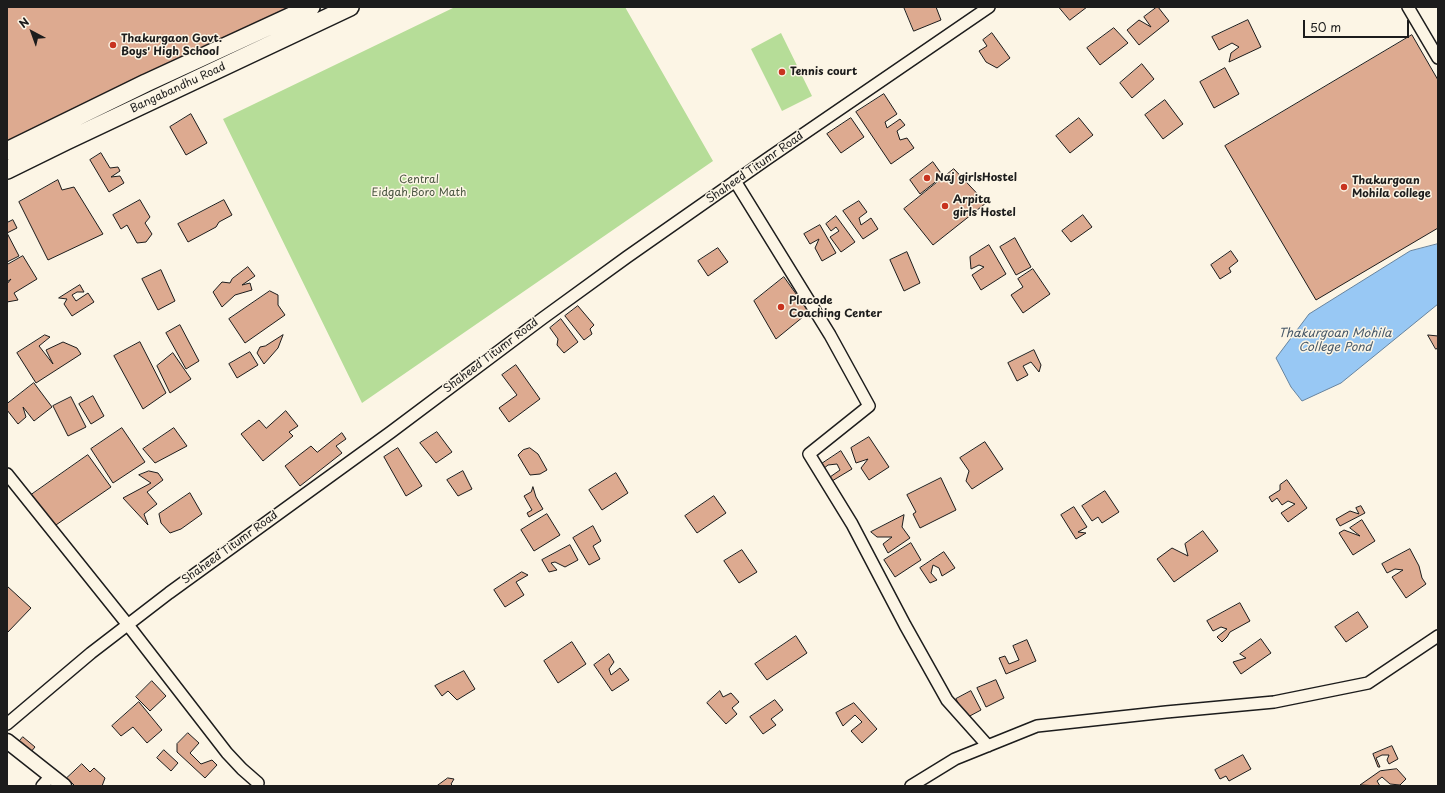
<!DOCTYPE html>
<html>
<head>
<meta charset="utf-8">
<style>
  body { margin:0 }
  #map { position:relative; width:1445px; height:793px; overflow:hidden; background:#fcf5e5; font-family:"Playpen Sans",sans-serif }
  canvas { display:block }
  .frame { position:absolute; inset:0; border:8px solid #1c1c1c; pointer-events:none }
  .north { position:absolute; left:12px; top:12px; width:40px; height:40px; -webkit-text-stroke:3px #fcf5e5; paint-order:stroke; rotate:319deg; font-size:11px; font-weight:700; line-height:16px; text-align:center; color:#1c1c1c }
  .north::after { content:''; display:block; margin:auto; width:14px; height:18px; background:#1c1c1c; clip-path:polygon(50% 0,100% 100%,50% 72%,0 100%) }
  .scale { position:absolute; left:1303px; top:20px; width:106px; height:18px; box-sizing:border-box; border:2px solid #1c1c1c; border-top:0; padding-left:5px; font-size:12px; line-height:14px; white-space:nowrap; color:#1c1c1c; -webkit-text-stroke:3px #fcf5e5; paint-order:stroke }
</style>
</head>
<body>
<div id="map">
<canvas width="1445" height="793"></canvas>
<div class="frame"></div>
<div class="north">N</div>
<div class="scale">50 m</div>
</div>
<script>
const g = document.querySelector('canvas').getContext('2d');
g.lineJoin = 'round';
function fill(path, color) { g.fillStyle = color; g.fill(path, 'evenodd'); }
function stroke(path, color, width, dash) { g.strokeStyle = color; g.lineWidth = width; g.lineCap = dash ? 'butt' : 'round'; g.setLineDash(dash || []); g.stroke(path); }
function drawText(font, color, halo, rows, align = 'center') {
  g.font = font + ' "Playpen Sans",sans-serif'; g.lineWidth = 3; g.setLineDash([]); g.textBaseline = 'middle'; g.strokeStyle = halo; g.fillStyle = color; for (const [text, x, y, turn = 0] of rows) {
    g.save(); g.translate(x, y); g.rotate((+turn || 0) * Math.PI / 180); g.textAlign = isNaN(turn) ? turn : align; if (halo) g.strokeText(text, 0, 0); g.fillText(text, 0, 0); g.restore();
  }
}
const green = new Path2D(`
  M455,7h170l88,154 -351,242 -139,-284z
  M781,33l31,63 -30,15 -31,-62z`);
const water = new Path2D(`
  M1438,244v60l-97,79 -39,18 -11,-14 -15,-29 33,-44 101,-63z`);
const building = new Path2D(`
  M7,7h283l-144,76 -139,65z
  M904,7h32l5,13 -27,11z
  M1059,7h28l-17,13z
  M1157,7h1l11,14 -30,24 -12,-15 12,-10 12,7 -7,-10z
  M1248,20l13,27 -32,15 2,-9 8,-6 -7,-4 -13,7 -7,-13z
  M1114,28l14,15 -28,22 -13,-17z
  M992,33l18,25 -13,10 -11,-6 -7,-11 8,-5 -4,-6z
  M1412,35l26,45v148l-122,72 -91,-154z
  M1142,64l12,15 -22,19 -12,-15z
  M1225,68l14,26 -25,14 -14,-26z
  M884,94l13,20 -12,8 2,6 13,-9 5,6 -8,6 3,9 7,-2 7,10 -23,16 -35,-52z
  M1165,100l18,24 -20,15 -18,-24z
  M191,114l16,29 -21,12 -16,-28z
  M851,118l13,19 -23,16 -14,-19z
  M1079,118l14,17 -23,18 -14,-17z
  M101,153l9,15 8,-1 2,4 -9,6 9,-1 4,7 -15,9 -19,-32z
  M933,162l10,14 -23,18 -10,-14z
  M954,169l32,34 -53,42 -29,-36z
  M58,180l4,10 12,-3 29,47 -55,26 -29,-58z
  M140,200l10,17 -5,6 7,11 -6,8 -9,1 -10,-18 -6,4 -8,-14z
  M224,200l8,15 -13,7 -3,5 -28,15 -10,-18z
  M859,201l8,11 -8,6 2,7 10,-7 7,11 -15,10 -20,-28z
  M1083,215l9,12 -21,15 -9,-11z
  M836,216l19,26 -14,10 -11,-15 9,-6 -3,-4 -5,4 -5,-7z
  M13,220l4,8 -10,5 12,23 -12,6v-39z
  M820,225l16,28 -14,8 -7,-13 4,-9 -9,5 -6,-10z
  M1015,238l16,29 -15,8 -16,-28z
  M989,245l17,29 -25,16 -9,-15 12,-8 -5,-2 -8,4 -1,-12z
  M718,248l10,14 -20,14 -10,-15z
  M1231,251l7,10 -9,7 2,4 -11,7 -9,-14z
  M907,252l13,31 -16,8 -14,-31z
  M23,256l14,23 -23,14 4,7 -11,2v-18l4,-5 -4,3v-17z
  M248,267l7,9 -13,9 8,-2 2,7 -17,5 -13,12 -9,-15 9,-10 8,1 2,-4z
  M1033,269l17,25 -27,19 -12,-18 12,-8 -5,-8z
  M161,270l14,31 -17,9 -16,-31z
  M784,277l25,35 -33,27 -22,-38z
  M80,285l4,7h-7l-5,3 4,6 12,-8 6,9 -22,14 -8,-12 3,-5 -8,-1z
  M270,291l8,4v10l7,10 -40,28 -16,-24z
  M578,306l16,19 -4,4 2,5 -8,6 -19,-24z
  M561,319l17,23 -14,11 -7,-8 1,-6 -8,-11z
  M180,325l19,36 -13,8 -20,-36z
  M45,335l5,2 -11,9 14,18 -7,-14 17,-8 14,6 4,6 -45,29 -19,-30z
  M283,335l-5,13 -14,16 -7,-11 3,-6 5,-1z
  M1428,335l10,1v12l-2,1z
  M140,342l26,51 -23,16 -29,-53z
  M1034,350l7,15 -2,7 -8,-10 -8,4 5,9 -11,6 -9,-18z
  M250,352l8,13 -21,13 -8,-14z
  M173,353l18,26 -21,14 -13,-27z
  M516,365l24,34 -31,23 -10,-14 18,-13 -15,-20z
  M34,383l18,24 -18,14 -11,-14 3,10 -8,7 -11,-14v-6z
  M93,396l11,20 -13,8 -12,-20z
  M71,397l15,30 -18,9 -15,-30z
  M286,411l12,15 -9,6 4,4 -30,25 -22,-27 18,-14 7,8z
  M122,428l23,34 -32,21 -22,-34z
  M174,428l13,18 -32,17 -12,-14z
  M437,432l15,20 -16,11 -16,-20z
  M342,433l4,6 -10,7 6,7 -42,33 -15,-20 26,-20 6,6z
  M869,437l20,30 -20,13 -8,-12 7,-9 -12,4 -5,-15z
  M985,442l18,27 -31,20 -6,-8 3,-10 -9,-13z
  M398,448l24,38 -16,10 -22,-39z
  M530,448l8,6 9,16 -7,4 -10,1 -12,-20 5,-5z
  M841,451l11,18 -20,12 -2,-4 10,-7 -3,-6 -9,1 -5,4 -3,-4z
  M88,455l23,32 -58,40 -22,-32z
  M149,471l9,2 5,7 -16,12 10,12 -13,10 4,11 -25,-27 28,-15 -12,-8z
  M463,471l9,18 -14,7 -11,-16z
  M616,473l12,20 -26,17 -13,-20z
  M941,478l15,32 -36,18 -7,-14 3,-2 -9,-17z
  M1287,480l20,28 -19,14 -7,-9 14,-9 -7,-3 -6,4 -5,-7 -5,4 -3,-5 11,-7v-5z
  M533,487l3,10 7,12 -14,8 -2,-4 5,-3 -8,-14 7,-4z
  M1105,491l14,21 -17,11 -4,-6 -6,4 -10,-15z
  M190,493l12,21 -21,15 -11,4 -9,-10 -2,-9z
  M714,496l12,17 -29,20 -12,-17z
  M1361,506l4,7 -25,13 -4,-7 14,-8 9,3 -3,-6z
  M1074,507l13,20 -9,5 8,1 -10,6 -15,-24z
  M547,514l13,21 -26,16 -13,-21z
  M904,515l-2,12 8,11 -22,15 -5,-9 9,-7h-15l-6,-5z
  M1362,520l13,21 -22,14 -14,-22 5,-3 16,6 -10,-8z
  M593,526l8,15 -8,5 7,13 -11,6 -16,-27z
  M1203,531l15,20 -44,31 -17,-23 15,-11 16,8 -3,-12z
  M911,543l10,17 -26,17 -11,-17z
  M570,545l8,15 -13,7 -10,-5 -4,1 6,7 -8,2 -7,-12z
  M1410,549l9,17 3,12 4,6 -20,14 -14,-21 11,-7 -8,-1 -8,4 -5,-9z
  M742,550l15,22 -18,11 -15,-22z
  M944,552l11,16 -13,8 -3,-8 -6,-3 -2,8 6,7 -7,3 -10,-15z
  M522,572l6,3 -12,7 8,13 -19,12 -11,-17z
  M7,586l24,22 -24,25z
  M1240,603l10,18 -20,11 -3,5 -5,5 -5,-5 10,-8 -6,-2 -8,4 -6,-10z
  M1358,612l10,15 -22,15 -11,-15z
  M796,636l11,17 -40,27 -12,-16z
  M1261,639l10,14 -30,21 -8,-12 13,-4 -6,-4z
  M1027,640l9,21 -30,13 -7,-16 6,-2 4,8 10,-4 -6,-14z
  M572,642l14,22 -28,19 -14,-22z
  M609,654l5,8 -5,7 2,6 9,-7 9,12 -17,11 -18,-26z
  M464,671l11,18 -18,11 -9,-9 -6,5 -7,-10z
  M996,680l8,18 -18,9 -9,-19z
  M152,681l14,15 -16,15 -14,-14z
  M720,691l3,6 8,-4 8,9 -7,6 5,6 -11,10 -19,-21z
  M971,691l10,19 -15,8 -10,-19z
  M775,700l8,10 -12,9 5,6 -13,9 -13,-17z
  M139,702l23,28 -15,13 -14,-16 -12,9 -9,-10z
  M854,703l23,26 -15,14 -11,-12 11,-9 -7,-7 -12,11 -7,-13z
  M188,733l11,10 -9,10 11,11 11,-4 5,5 -12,13 -28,-26v-8z
  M23,737l12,10 -5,6 -12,-10z
  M1392,746l6,13 -9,5 -2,-4 2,-5h-7l-6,3 4,9h-2l-5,-13z
  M164,750l14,13 -7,8 -14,-13z
  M1243,755l8,14 -22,12 -3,-5 -6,3 -5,-9z
  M82,764l8,8 4,-4 11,10 -3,8h-27l-8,-8z
  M1397,769l9,10 -6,6 -10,-1 -8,-7 -5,4 3,5 -20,-1 20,-14z
  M448,778l6,1 -3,5 2,2h-16z`);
const minor = new Path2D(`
  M1408,7l30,51
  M735,181l95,154 39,71 -60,48 43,70 53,101 42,75 41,46
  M7,474l121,151 99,128 15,16 16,14
  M7,724l84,-71 78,-60 222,-161 152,-114 84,-61 140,-98 222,-152
  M42,786l9,-10
  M911,786l44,-27 82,-33 129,-14 108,-10 94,-19 70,-47`);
const tertiary = new Path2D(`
  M7,741l57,45`);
const primary = new Path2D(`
  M7,151l139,-68 165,-76
  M7,170l59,-29 284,-134`);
const markers = [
  [113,45,4,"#c8321e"],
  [782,72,4,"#c8321e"],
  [927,178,4,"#c8321e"],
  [1344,187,4,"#c8321e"],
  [945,206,4,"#c8321e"],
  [781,307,4,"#c8321e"]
];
const poiNames = [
  ["Thakurgaon Govt.",121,39],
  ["Boys' High School",121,52],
  ["Tennis court",790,72],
  ["Naj girlsHostel",935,178],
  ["Thakurgoan",1352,181],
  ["Mohila college",1352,194],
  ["Arpita",953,200],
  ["girls Hostel",953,213],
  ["Placode",789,301],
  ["Coaching Center",789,314]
];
const streetNames = [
  ["Bangabandhu Road",178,88,-25],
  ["Shaheed Titumr Road",755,168,-35],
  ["Shaheed Titumr Road",491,356,-37],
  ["Shaheed Titumr Road",230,548,-36]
];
const parkNames = [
  ["Central",419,180],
  ["Eidgah,Boro Math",419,193]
];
const waterNames = [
  ["Thakurgoan Mohila",1335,334],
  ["College Pond",1335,348]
];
fill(green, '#b6dd98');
fill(water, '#98c8f4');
stroke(water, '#66839e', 1);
fill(building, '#ddaa90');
stroke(building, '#1c1c1c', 1);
stroke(minor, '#1c1c1c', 14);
stroke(tertiary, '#1c1c1c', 17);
stroke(primary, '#1c1c1c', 20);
stroke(minor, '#fcf5e5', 11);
stroke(tertiary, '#fcf5e5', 14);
stroke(primary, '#fcf5e5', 17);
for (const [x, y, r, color] of markers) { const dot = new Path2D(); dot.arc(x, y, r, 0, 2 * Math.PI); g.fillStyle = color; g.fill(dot); stroke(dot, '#fcf5e5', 1.5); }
drawText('bold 11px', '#1c1c1c', '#fcf5e5', poiNames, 'left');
drawText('11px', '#1c1c1c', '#fcf5e5', streetNames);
drawText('11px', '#4a5641', '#fcf5e5', parkNames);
drawText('italic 12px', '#475868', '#fcf5e5', waterNames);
</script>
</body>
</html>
